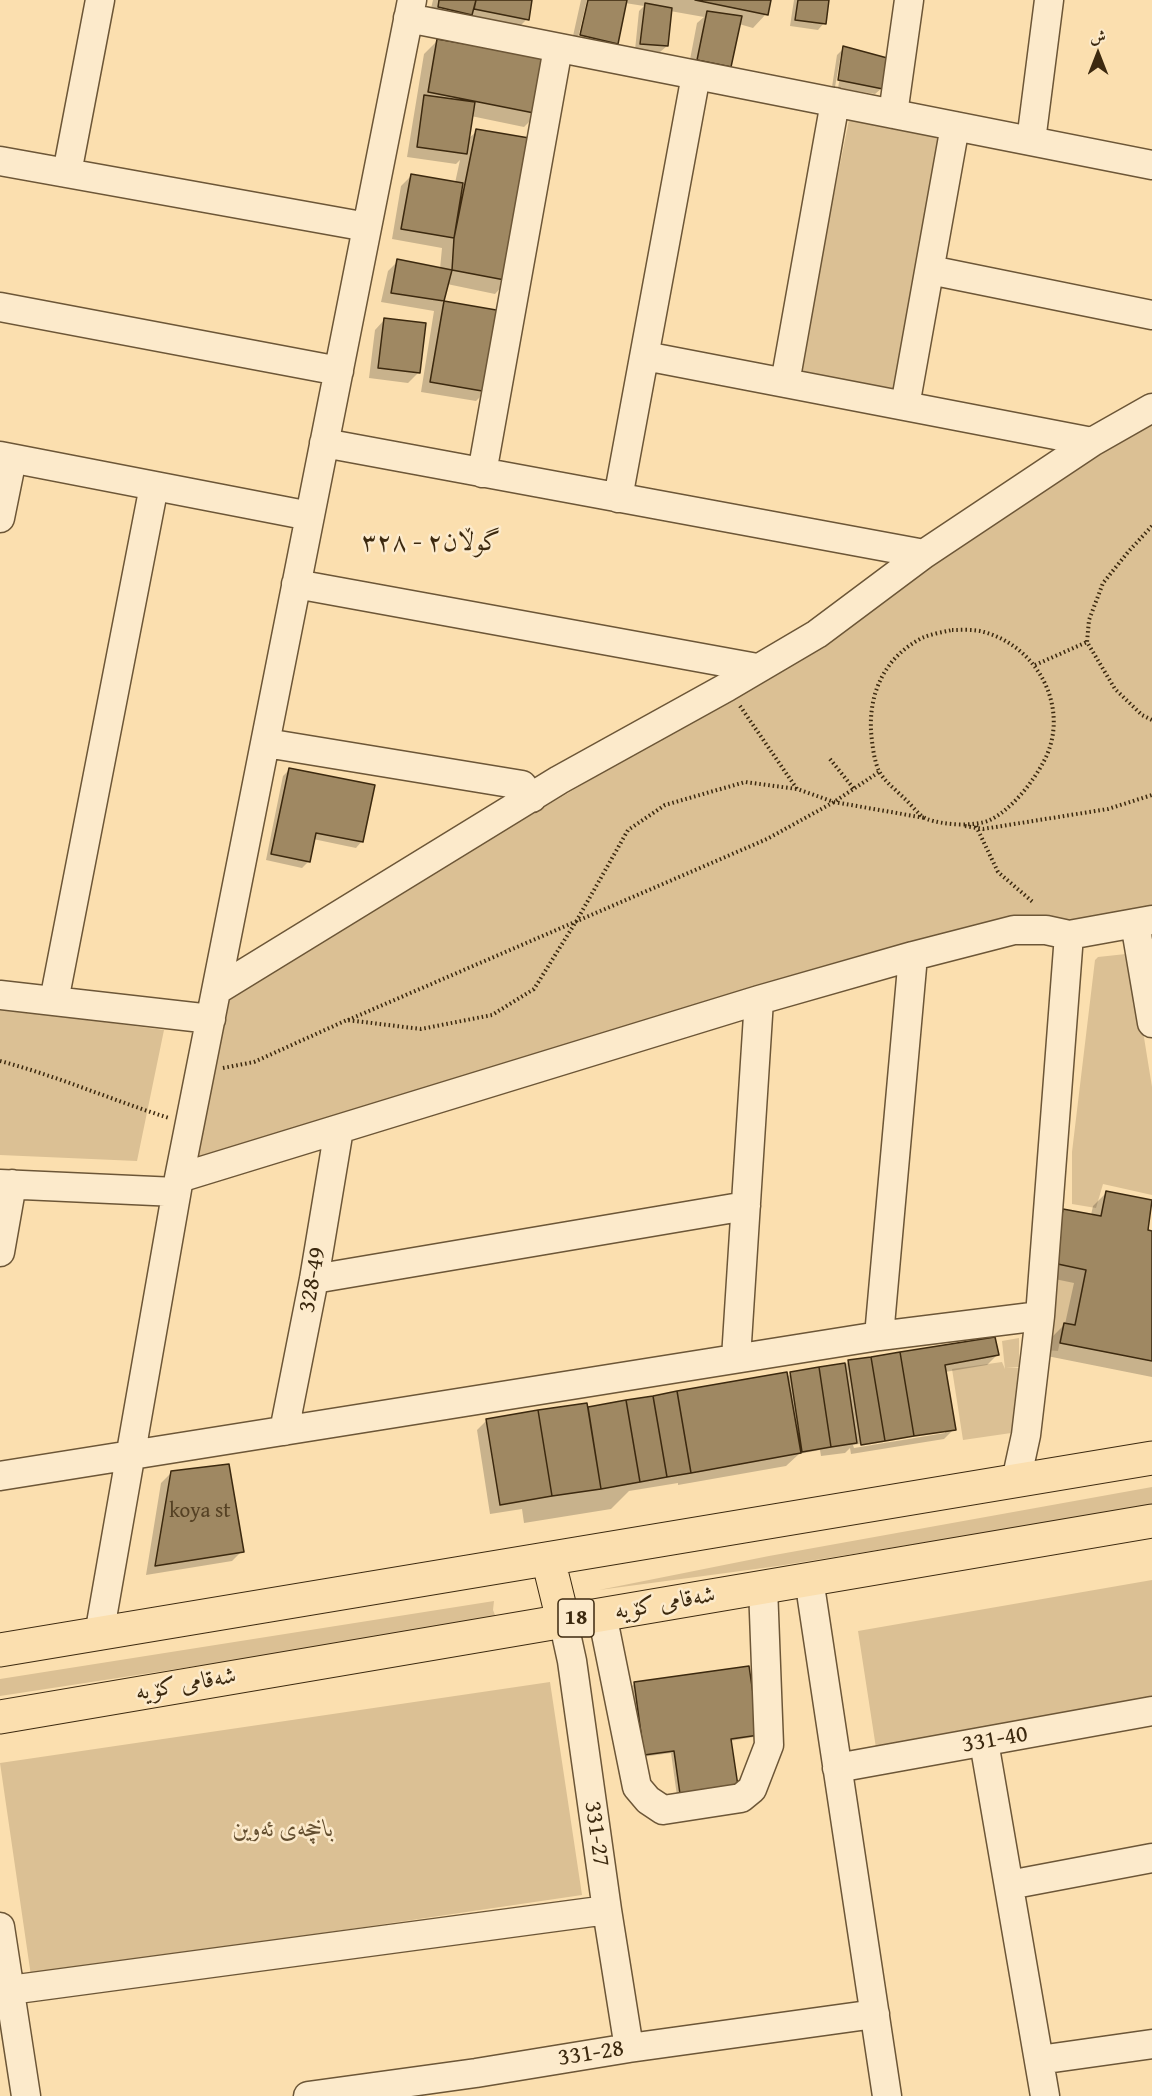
<!DOCTYPE html>
<html>
<head>
<meta charset="utf-8">
<style>
  body { margin:0 }
  #map { position:relative; width:1152px; height:2096px; overflow:hidden; background:#fbdfaf; font-family:"Gentium Book Plus",Amiri,serif }
  canvas { display:block }
  .north { position:absolute; left:1068px; top:24px; width:60px; height:60px; -webkit-text-stroke:4px #fceacb; paint-order:stroke; rotate:0deg; font-size:16px; font-weight:700; line-height:24px; text-align:center; color:#3c290f }
  .north::after { content:''; display:block; margin:auto; width:21px; height:27px; background:#3c290f; clip-path:polygon(50% 0,100% 100%,50% 72%,0 100%) }
</style>
</head>
<body>
<div id="map">
<canvas width="1152" height="2096"></canvas>
<div class="north">ش</div>
</div>
<script>
const g = document.querySelector('canvas').getContext('2d');
g.lineJoin = 'round';
function fill(path, color) { g.fillStyle = color; g.fill(path, 'evenodd'); }
function stroke(path, color, width, dash) { g.strokeStyle = color; g.lineWidth = width; g.lineCap = dash ? 'butt' : 'round'; g.setLineDash(dash || []); g.stroke(path); }
function drawText(font, color, halo, rows, align = 'center') {
  g.font = font + ' "Gentium Book Plus",Amiri,serif'; g.lineWidth = 5; g.setLineDash([]); g.textBaseline = 'middle'; g.strokeStyle = halo; g.fillStyle = color; for (const [text, x, y, turn = 0] of rows) {
    g.save(); g.translate(x, y); g.rotate((+turn || 0) * Math.PI / 180); g.textAlign = isNaN(turn) ? turn : align; if (halo) g.strokeText(text, 0, 0); g.fillText(text, 0, 0); g.restore();
  }
}
const green = new Path2D(`
  M849,120l95,15 -48,257 -99,-16z
  M1152,417v496l-65,11 -45,-2 -851,241 32,-166 582,-344z
  M1126,954l5,3 21,130v108l-49,-11 -7,24 -24,-4v-52l23,-192 3,-3z
  M0,1008l164,22 -27,131 -137,-6z
  M1053,1263l33,7 -11,55 -11,-2 -6,28 -14,-1z
  M1019,1338v29l-13,1h14l-2,64 -55,8 -11,-71 50,-7 3,7 -3,-28z
  M1152,1487v19l-374,60 -179,24 170,-34z
  M1152,1580v117l-276,51 -18,-117z
  M494,1601l-1,9 4,10 -497,76v-17z
  M550,1682l32,213 -551,81 -31,-213z`);
const shadow = new Path2D(`
  M433,0h98l-4,19 -13,13 -85,-15z
  M581,0h6l-10,42 3,1 10,-43h179l-3,14 -13,14 -14,-4 -9,42 -10,10 -32,-6 9,-47 7,-6 -34,-6 -3,35 -7,6 -25,-2 4,-39 5,-5 -19,-3 -9,40 -10,10 -35,-8z
  M794,0h34l-4,23 -6,7 -28,-4z
  M438,40l100,73 -14,14 -53,-11 -3,23 9,-8 31,149 -13,14 -48,-10 -5,18 58,10 -14,79 -10,10 -55,-9 13,-81 -53,-9 7,-31 10,-10 42,8 2,-21 -50,-9 9,-53 10,-10 44,7 5,-23 -4,4 -49,-7 17,-103z
  M844,48l38,40 -7,6 -37,-6 6,-34h-3l-6,33h-3l5,-32z
  M385,319l33,54 -10,10 -39,-5 6,-48z
  M289,770l73,71 -6,7 -43,-9 -4,22 -7,7 -36,-8 17,-84z
  M1106,1193l46,9 -6,30 6,1v144l-105,-21 4,-18 14,-14 9,-41 -34,-7 10,-52 14,-14 27,5 2,-9z
  M997,1355l-10,10 -42,7 9,57 -10,10 -93,15 -1,-6 -5,5 -24,3 -1,-6 -21,4 -13,12 -108,19v-2l-49,8 -18,18 -87,14 -2,-14 -32,5 -13,-84 10,-10 99,-11 200,-35v4l5,-4 54,-9 4,-4zM945,1430v3l-91,15 -1,-3z
  M171,1473l71,78 -10,10 -86,14 15,-92z
  M635,1683l122,52 -3,2 -24,4 -53,55 -6,-43 -29,4 -10,-71z`);
const building = new Path2D(`
  M439,0h37l-4,15 -34,-8z
  M476,0h56l-3,20 -55,-11z
  M588,0h39l-9,44 -38,-9z
  M695,0h76l-3,15z
  M798,0h31l-3,24 -31,-4z
  M645,3l27,5 -4,38 -28,-2z
  M707,11l35,5 -11,51 -34,-7z
  M437,39l112,19 -10,56 -111,-22z
  M843,46l48,13 -8,30 -45,-9z
  M424,95l51,7 -8,52 -50,-7z
  M476,129l59,10 -25,142 -58,-11 2,-32z
  M411,174l52,9 -9,55 -53,-9z
  M397,259l55,11 -8,31 -53,-8z
  M444,301l58,10 -14,81 -58,-10z
  M384,318l42,5 -6,50 -42,-5z
  M289,768l86,17 -12,57 -47,-9 -6,29 -39,-8z
  M1106,1191l46,9 -4,30 4,1v130l-92,-18 4,-20 11,2 11,-55 -33,-7 10,-54 38,7z
  M995,1337l4,18 -54,10 11,65 -42,6 -14,-84z
  M900,1352l14,84 -29,5 -14,-84z
  M871,1357l14,84 -24,4 -13,-85z
  M845,1363l12,80 -26,4 -12,-80z
  M819,1367l12,80 -29,5 -12,-80z
  M787,1372l14,81 -110,20 -14,-82z
  M677,1391l14,82 -24,4 -14,-81z
  M653,1396l14,81 -27,5 -14,-82z
  M626,1400l14,82 -39,7 -13,-82z
  M587,1403l14,86 -49,7 -14,-86z
  M538,1410l14,86 -52,9 -14,-86z
  M229,1464l15,88 -89,14 16,-95z
  M749,1666l10,69 -28,4 7,47 -58,8 -6,-43 -30,4 -10,-73z`);
const path = new Path2D(`
  M1152,526l-24,26 -25,31 -14,37 -2,22 28,47 27,26 10,5
  M952,630c10,0 22,-1 32,2 55,15 87,78 60,129 -11,21 -32,48 -54,59 -16,7 -47,5 -63,-1 -8,-3 -16,-15 -23,-21 -8,-8 -20,-17 -25,-27 -5,-10 -7,-28 -8,-40 -2,-39 14,-74 51,-93 9,-4 21,-6 30,-8z
  M1035,665l52,-23
  M740,706l57,83 37,13 91,16
  M830,759l24,30
  M965,826l18,3 125,-20 44,-14
  M976,826l22,46 36,31
  M348,1020l419,-181 67,-37 45,-30
  M0,1061c57,15 112,39 169,57
  M223,1068l31,-6 93,-42 74,9 71,-14 42,-26 43,-69 51,-90 37,-25 80,-23 52,7`);
const minor = new Path2D(`
  M408,18l744,147
  M893,114l16,-114
  M1031,141l18,-141
  M0,161l367,66
  M67,173l33,-173
  M930,270l222,45
  M0,307l339,64
  M645,356l447,86
  M785,383l50,-281
  M905,406l50,-280
  M324,443l600,111
  M0,456l310,60
  M482,473l76,-425
  M618,498l78,-423
  M0,518l12,-59
  M296,584l461,84
  M266,743l256,42 10,13
  M1135,923l17,100
  M217,990l342,-210 168,-93 90,-53 107,-80 168,-112 60,-34
  M0,995l211,24
  M54,1001l100,-515
  M179,1178l580,-178 154,-44 101,-26h32l23,5 83,-15
  M0,1184l176,8
  M0,1252l12,-68
  M314,1279l432,-73
  M879,1336l34,-380
  M736,1358l23,-358
  M284,1431l30,-152 25,-150
  M0,1476l879,-140 161,-20
  M1016,1481l10,-46 14,-119 29,-381
  M809,1579l78,517
  M602,1614l35,173 11,13 15,10 78,-12 11,-9 17,-44 -6,-158
  M563,1620l9,41 35,249 22,138
  M99,1635l80,-457 233,-1178
  M984,1742l61,354
  M837,1768l315,-57
  M1009,1885l143,-27
  M0,1927l26,169
  M10,1990l597,-80
  M1039,2060l113,-16
  M308,2096l168,-23 153,-25 246,-34`);
const highway = new Path2D(`
  M548,1559l15,61
  M0,1650l1152,-192
  M0,1717l1152,-196`);
const numberNames = [
  ["koya st",200,1512]
];
const shields = [
  [576,1618,36]
];
const shieldNames = [
  ["18",576,1618]
];
const streetNames = [
  ["328-49",313,1280,-80],
  ["شەقامی کۆیە",665,1604,-10],
  ["شەقامی کۆیە",186,1685,-10],
  ["331-40",995,1740,-10],
  ["331-27",596,1834,82],
  ["331-28",591,2054,-9]
];
const parkNames = [
  ["باخچەی ئەوین",283,1830]
];
const neighbourhoodNames = [
  ["گوڵان٢ - ٣٢٨",431,543]
];
fill(green, '#dbc094');
fill(shadow, '#0003');
fill(building, '#9f8862');
stroke(building, '#3c290f', 1.5);
stroke(minor, '#6c5637', 31);
stroke(highway, '#3c290f', 35);
stroke(path, '#3c290f', 4, [1.5, 3]);
stroke(minor, '#fceacb', 28);
stroke(highway, '#fbdfaf', 33);
drawText('21px', '#554124', null, numberNames);
for (const [x, y, w] of shields) { const box = new Path2D(); box.roundRect(x - w / 2, y - 19, w, 38, 4.5); g.fillStyle = '#fceacb'; g.fill(box); stroke(box, '#3c290f', 1.5); }
drawText('bold 22px', '#3c290f', null, shieldNames);
drawText('24px', '#3c290f', '#fceacb', streetNames);
drawText('italic 24px', '#644f30', '#fceacb', parkNames);
drawText('26px', '#3c290f', '#fceacb', neighbourhoodNames);
</script>
</body>
</html>
